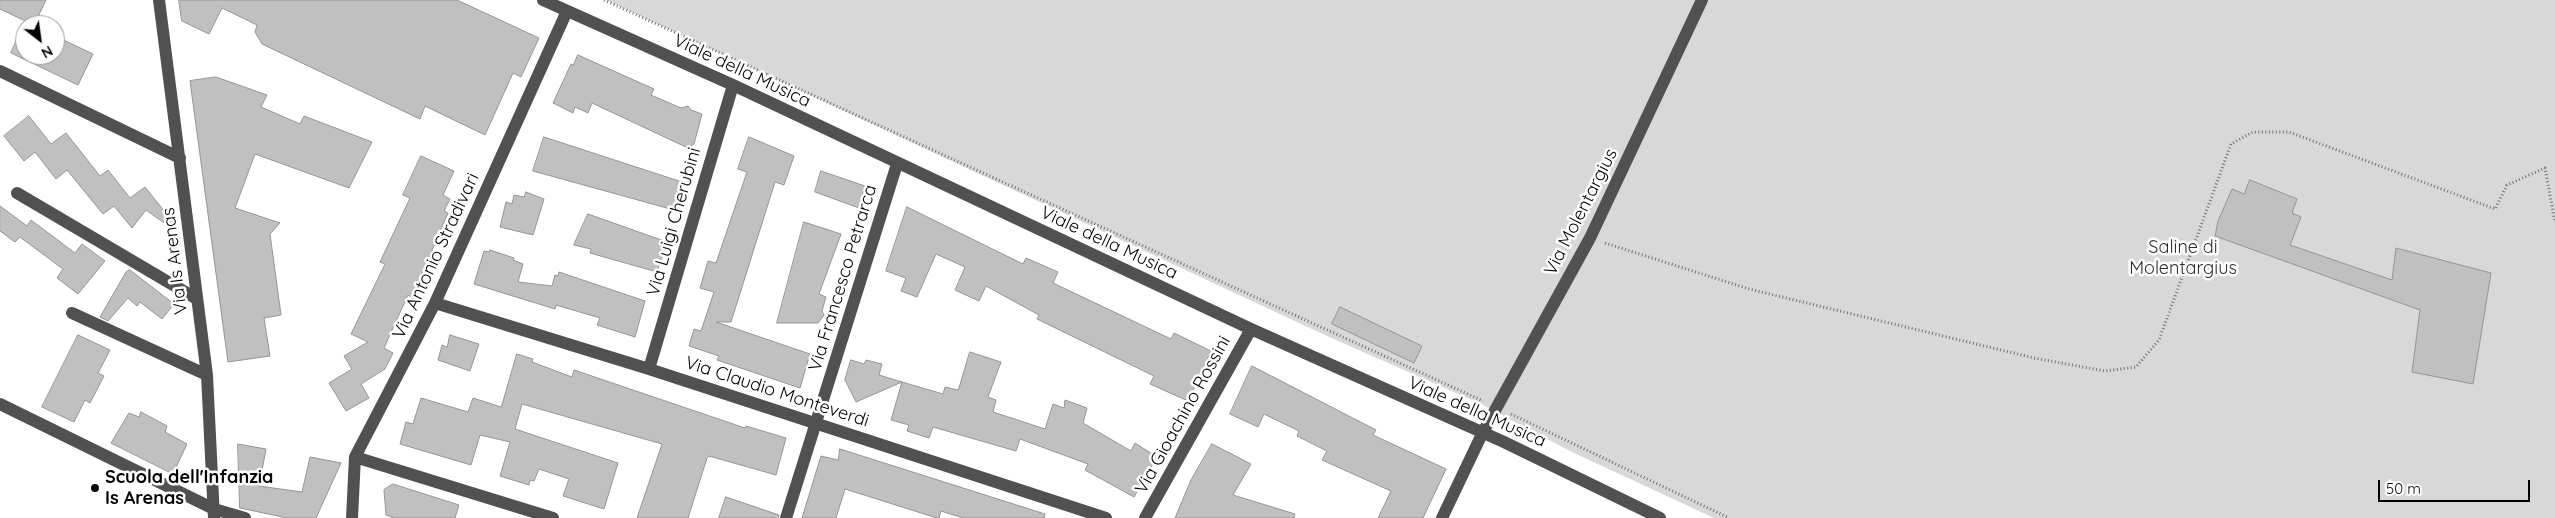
<!DOCTYPE html>
<html>
<head>
<meta charset="utf-8">
<style>
  body { margin:0 }
  #map { position:relative; width:2555px; height:518px; overflow:hidden; background:#fff; font-family:Quicksand,sans-serif }
  canvas { display:block }
  .north { position:absolute; left:15px; top:15px; width:50px; height:50px; box-sizing:border-box; background:#fff; border:1px solid #999; border-radius:50%; rotate:150deg; font-size:14px; font-weight:700; line-height:20px; text-align:center; color:#000 }
  .north::after { content:''; display:block; margin:auto; width:18px; height:22px; background:#000; clip-path:polygon(50% 0,100% 100%,50% 72%,0 100%) }
  .scale { position:absolute; left:2378px; top:480px; width:152px; height:22px; box-sizing:border-box; border:2px solid #000; border-top:0; padding-left:6px; font-size:15px; line-height:18px; white-space:nowrap; color:#000; -webkit-text-stroke:4px #fff; paint-order:stroke }
</style>
</head>
<body>
<div id="map">
<canvas width="2555" height="518"></canvas>
<div class="north">N</div>
<div class="scale">50 m</div>
</div>
<script>
const g = document.querySelector('canvas').getContext('2d');
g.lineJoin = 'round';
function fill(path, color) { g.fillStyle = color; g.fill(path, 'evenodd'); }
function stroke(path, color, width, dash) { g.strokeStyle = color; g.lineWidth = width; g.lineCap = dash ? 'butt' : 'round'; g.setLineDash(dash || []); g.stroke(path); }
function drawText(font, color, halo, rows, align = 'center') {
  g.font = font + ' Quicksand,sans-serif'; g.lineWidth = 5; g.setLineDash([]); g.textBaseline = 'middle'; g.strokeStyle = halo; g.fillStyle = color; for (const [text, x, y, turn = 0] of rows) {
    g.save(); g.translate(x, y); g.rotate((+turn || 0) * Math.PI / 180); g.textAlign = isNaN(turn) ? turn : align; if (halo) g.strokeText(text, 0, 0); g.fillText(text, 0, 0); g.restore();
  }
}
const green = new Path2D(`
  M606,0h1949v518h-841l-142,-66 -91,-48 -154,-68z`);
const building = new Path2D(`
  M0,0h46l-12,25 -34,-16z
  M179,0h278l82,38 -18,39 -8,-4 -28,62 -60,-29 -5,13 -158,-75 -7,-12 2,-7 -35,-17 -13,26 -27,-13z
  M25,22l6,3h-6v30h30v-19l38,18 -15,31 -67,-32z
  M578,55l76,34 -3,6 30,13 7,-2 3,4 11,4 -8,30 -6,4 -96,-45 -4,10 -13,-6 -2,6 -20,-10 18,-39 2,1z
  M216,77l51,18 -6,12 39,17 4,-8 68,26 -23,46 -94,-34 -20,54 45,15 -10,11 11,81 -17,3 6,38 -42,6 -38,-281z
  M29,116l22,28 15,-11 34,43 8,-6 22,28 15,-11 32,40 -3,3 -28,-20 -14,18 -18,-22 -11,8 -36,-44 -11,9 -21,-27 -11,9 -20,-25z
  M544,137l138,45 -8,28 -141,-39z
  M749,137l45,19 -10,29 -9,-3 -44,140h-15l94,32 -10,34 -83,-28 2,-4 -30,-10 5,-17 7,2 13,-39 -14,-4 8,-27 8,2 31,-91 -9,-3z
  M421,156l33,15 -11,24 7,4 -6,12 4,2 -36,84 -4,-2 -24,53 9,5 -8,16 -24,15 8,14 -23,13 -17,-28 23,-14 -8,-13 24,-14 -17,-8 34,-70 -5,-2 30,-64 -7,-3z
  M821,171l44,15 -6,22 -44,-16z
  M2250,180l47,19 -5,14 9,4 -11,28 102,35 4,-32 95,25 -18,111 -61,-12 8,-62 -205,-74 3,-15 14,-32 12,5z
  M526,192l18,7 -11,36 -33,-8 6,-25 6,2 2,-9 10,2z
  M0,206l27,20 4,-6 44,33 7,-9 23,17 -27,33 -21,-16 6,-9 -43,-32 -5,5 -15,-11z
  M907,207l116,57 3,-6 32,14 -5,11 118,56 3,-6 37,18 -23,50 -38,-17 4,-8 -117,-57 2,-4 -53,-29 -7,15 -24,-11 10,-23 -29,-13 -19,43 -16,-6 5,-13 -20,-7z
  M588,214l79,28 -10,30 -67,-19 1,-4 -17,-4z
  M804,222l37,12 -22,60 7,3 -4,14 2,4 -6,8h-41z
  M490,250l24,8 -1,2 10,4 -5,18 34,4 3,-11 3,1 1,-4 86,29 -10,36 -38,-12 3,-7 -44,-13 -1,4 -81,-25 10,-33 5,1z
  M130,270l44,34 -12,15 -22,-17 -3,4 -9,-8 -20,23 -8,-4 26,-45z
  M1340,307l82,39 -8,17 -82,-39z
  M78,335l32,15 -12,23 6,3 -14,27 -5,-3 -11,22 -32,-15z
  M450,335l29,9 -9,27 -32,-11 4,-15 5,2z
  M970,352l31,10 -13,35 8,3 -3,12 52,17 8,-25 11,4 1,-8 22,8 -4,15 48,28 4,-8 22,14 -23,40 -49,-27 3,-6 -68,-25 -4,12 -83,-24 -4,11 -22,-7 2,-6 -18,-5 11,-38 41,12 2,-7 13,3z
  M517,354l16,5 -1,3 40,15 2,-7 171,58 1,-2 40,12 -10,37 -67,-19 -2,2 -19,60h-51l25,-74 -140,-40 -7,25 103,34 -14,46 -41,-13 6,-17 -30,-10 -5,12 -4,-1 -1,5 -29,-9 10,-34 -30,-7 -9,30 -71,-21 6,-22 7,2 8,-26 47,14 5,-14 28,9z
  M851,360l13,4 2,-4 16,4 -3,11 23,7 -46,20 -11,-22z
  M1252,366l124,64 -3,5 73,34 -23,49h-45l13,-27 -69,-31 5,-9 -30,-15 2,-5 -35,-17 -6,13 -28,-13z
  M141,412l26,14 -2,6 22,12 -14,30 -62,-31 18,-30 10,4z
  M238,444l28,5 -7,37 43,6 8,-35 31,6 -25,55h-29l-47,-10z
  M1212,444l39,20 -18,31 62,19 -1,4h-119l16,-38z
  M840,449l205,65 -1,4h-81l-22,-7 -2,7h-2l-92,-29 -9,29h-34l19,-62 17,4z
  M393,484l66,21 -4,13h-61l-8,-3 -2,-25z
  M726,497l53,18 -1,3h-59z`);
const path = new Path2D(`
  M604,0l879,401
  M1605,243l144,46 285,69 71,13 31,-4 23,-27 72,-196 22,-12h36l206,77 12,-24 38,-17 10,54
  M1511,414l218,104`);
const minor = new Path2D(`
  M159,0l48,375 7,143
  M543,0l190,85 518,244 253,113 156,76
  M0,71l180,87
  M17,193l180,106
  M435,303l214,66 457,149
  M72,313l135,62
  M649,369l84,-284
  M0,404l214,105 31,9
  M355,457l198,61
  M352,518l3,-61 80,-154 132,-292
  M786,518l111,-354
  M1145,518l106,-189
  M1442,518l40,-84 108,-196 112,-238`);
const markers = [
  [95,488,5,"#000"]
];
const streetNames = [
  ["Viale della Musica",742,71,25],
  ["Via Molentargius",1581,212,-63],
  ["Via Luigi Cherubini",674,222,-74],
  ["Viale della Musica",1109,243,25],
  ["Via Antonio Stradivari",436,256,-65],
  ["Via Is Arenas",175,261,-97],
  ["Via Francesco Petrarca",843,278,-73],
  ["Via Claudio Monteverdi",777,392,18],
  ["Viale della Musica",1477,412,24],
  ["Via Gioachino Rossini",1183,415,-61]
];
const parkNames = [
  ["Saline di",2183,248],
  ["Molentargius",2183,269]
];
const poiNames = [
  ["Scuola dell'Infanzia",105,478],
  ["Is Arenas",105,499]
];
fill(green, '#d8d8d8');
fill(building, '#c0c0c0');
stroke(building, '#959595', 1);
stroke(path, '#737373', 3, [1, 2.5]);
stroke(minor, '#515151', 12);
for (const [x, y, r, color] of markers) { const dot = new Path2D(); dot.arc(x, y, r, 0, 2 * Math.PI); g.fillStyle = color; g.fill(dot); stroke(dot, '#fff', 2); }
drawText('18px', '#000', '#fff', streetNames);
drawText('18px', '#2f2f2f', '#fff', parkNames);
drawText('bold 18px', '#000', '#fff', poiNames, 'left');
</script>
</body>
</html>
